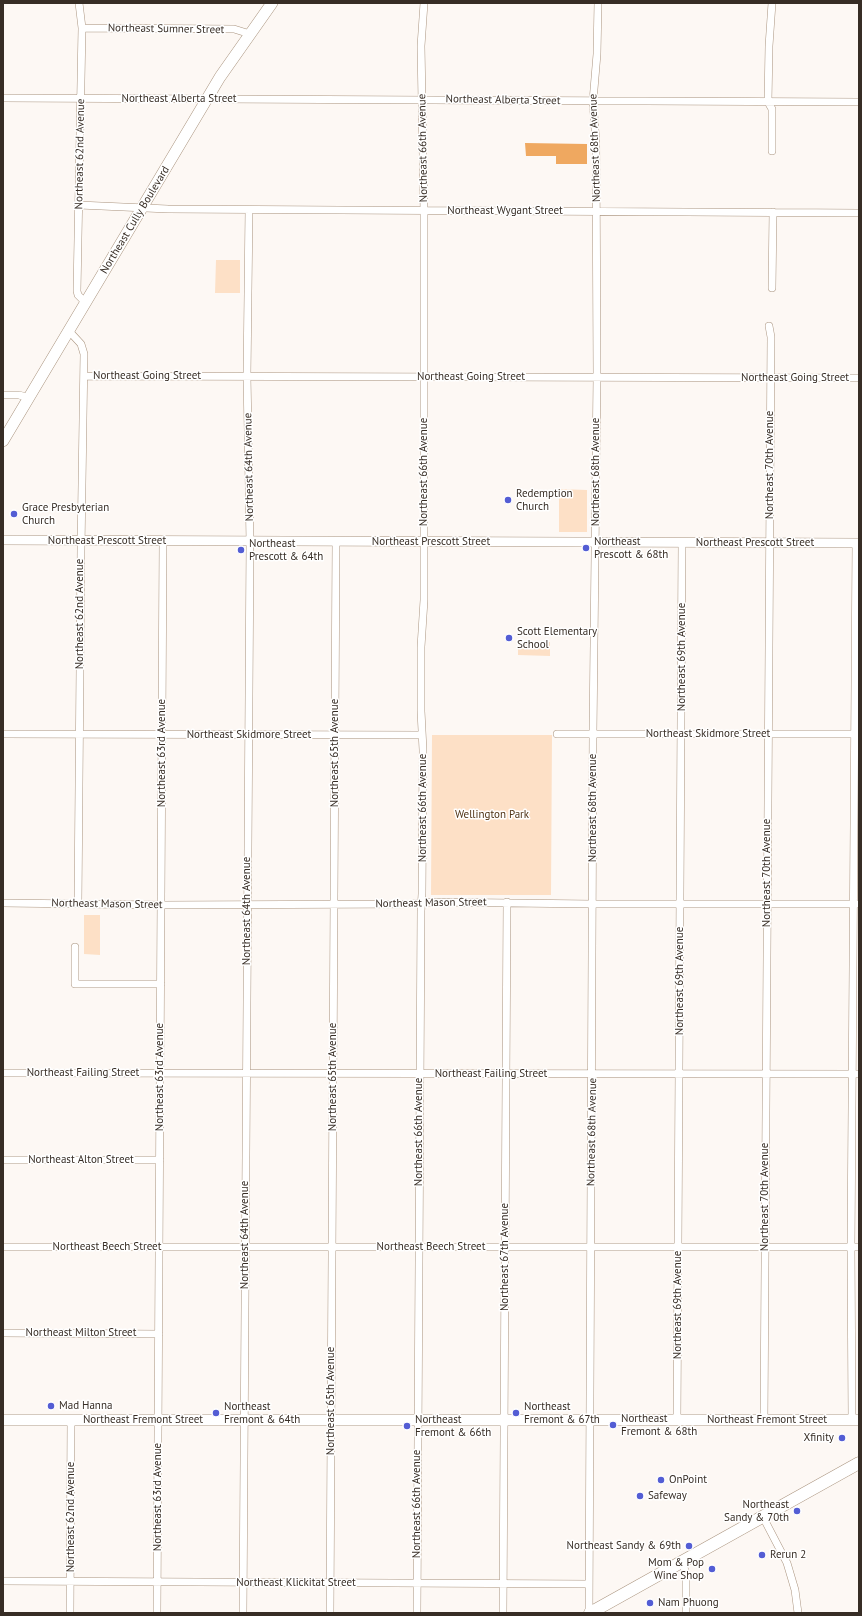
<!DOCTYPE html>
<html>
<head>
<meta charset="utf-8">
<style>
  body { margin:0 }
  #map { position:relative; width:862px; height:1616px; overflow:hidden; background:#fdf8f4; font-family:"PT Sans",sans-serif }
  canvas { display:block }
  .frame { position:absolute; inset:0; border:4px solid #372d25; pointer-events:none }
</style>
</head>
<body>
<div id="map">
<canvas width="862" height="1616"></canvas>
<div class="frame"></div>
</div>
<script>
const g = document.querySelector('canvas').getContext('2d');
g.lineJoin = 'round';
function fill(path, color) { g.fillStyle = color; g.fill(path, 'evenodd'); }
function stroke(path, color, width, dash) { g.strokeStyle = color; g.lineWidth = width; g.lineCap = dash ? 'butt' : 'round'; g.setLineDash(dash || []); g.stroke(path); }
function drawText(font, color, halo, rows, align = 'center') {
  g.font = font + ' "PT Sans",sans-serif'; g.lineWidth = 3; g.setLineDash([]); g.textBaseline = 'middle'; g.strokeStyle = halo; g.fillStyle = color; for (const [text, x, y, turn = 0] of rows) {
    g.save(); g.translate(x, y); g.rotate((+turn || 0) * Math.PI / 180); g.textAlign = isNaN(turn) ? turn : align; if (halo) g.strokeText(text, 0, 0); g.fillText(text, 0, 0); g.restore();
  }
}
const green = new Path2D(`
  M216,260h24v33h-25z
  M559,489l28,1v42h-28z
  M518,642h32v14l-32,-1z
  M432,735h120l-1,160h-120z
  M84,915h16v40l-16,-1z`);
const forest = new Path2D(`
  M525,143l62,1v20h-31v-8h-30z`);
const minor = new Path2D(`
  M79,3l3,25 -5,263 1,4 8,8
  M772,3l-3,43 -1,56 4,7v42
  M82,28l152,1 16,5
  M3,98l856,4
  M79,205l89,4 691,4
  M772,288l1,-76
  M69,331l12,13 3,10 -3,195 -3,354
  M84,376l775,2
  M3,395h16l11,3
  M3,734l419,1
  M557,734h302
  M3,903l158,2 251,-1 18,-2 162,2h267
  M75,947v37h86
  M3,1073l856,1
  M3,1160h157
  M3,1247h856
  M3,1333l156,1
  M677,1420l5,-877
  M764,1420l7,-1083 -2,-11
  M852,1420l-1,-173 5,-704
  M763,1517l24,46 8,27 3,23
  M683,1562l3,14v37
  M3,1581l586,3
  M70,1613l1,-193
  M157,1613l6,-1071
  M243,1613l7,-1071 -3,-166 2,-166
  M330,1613l6,-1071
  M417,1613l4,-702 1,-17 1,-144 -2,-39v-64l3,-47v-389l-3,-165 3,-43
  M503,1613l4,-711
  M589,1613l4,-880 4,-356 -1,-234 -3,-42 4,-47 1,-51`);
const tertiary = new Path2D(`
  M3,540l856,3`);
const secondary = new Path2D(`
  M3,441l217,-364 52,-74
  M3,1420h856`);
const primary = new Path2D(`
  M590,1613l269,-150`);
const markers = [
  [508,500,4,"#535dd4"],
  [14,514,4,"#535dd4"],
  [586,548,4,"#535dd4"],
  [241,550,4,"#535dd4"],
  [509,638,4,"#535dd4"],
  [51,1406,4,"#535dd4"],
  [216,1413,4,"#535dd4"],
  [516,1413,4,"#535dd4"],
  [613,1425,4,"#535dd4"],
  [407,1426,4,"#535dd4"],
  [842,1438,4,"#535dd4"],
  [661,1480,4,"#535dd4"],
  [640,1496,4,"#535dd4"],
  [797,1511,4,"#535dd4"],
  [689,1546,4,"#535dd4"],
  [762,1555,4,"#535dd4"],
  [712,1569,4,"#535dd4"],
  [650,1603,4,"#535dd4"]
];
const streetNames = [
  ["Northeast Sumner Street",166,29,1],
  ["Northeast Alberta Street",179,99],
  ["Northeast Alberta Street",503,100,1],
  ["Northeast 66th Avenue",423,148,-91],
  ["Northeast 68th Avenue",595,148,-92],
  ["Northeast 62nd Avenue",80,154,-89],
  ["Northeast Wygant Street",505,211],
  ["Northeast Cully Boulevard",135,220,-59],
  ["Northeast Going Street",147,376],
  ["Northeast Going Street",471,377],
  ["Northeast Going Street",795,378],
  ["Northeast 70th Avenue",770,465,-90],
  ["Northeast 64th Avenue",249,467,-91],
  ["Northeast 66th Avenue",424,472,-90],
  ["Northeast 68th Avenue",596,472,-90],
  ["Northeast Prescott Street",107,541],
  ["Northeast Prescott Street",431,542],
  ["Northeast Prescott Street",755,543],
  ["Northeast 62nd Avenue",80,614,-90],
  ["Northeast 69th Avenue",682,657,-90],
  ["Northeast Skidmore Street",708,734],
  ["Northeast Skidmore Street",249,735],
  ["Northeast 63rd Avenue",162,753,-90],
  ["Northeast 65th Avenue",335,753,-90],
  ["Northeast 66th Avenue",423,808,-90],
  ["Northeast 68th Avenue",593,808,-90],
  ["Northeast 70th Avenue",767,873,-90],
  ["Northeast Mason Street",431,903,-1],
  ["Northeast Mason Street",107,904,1],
  ["Northeast 64th Avenue",247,911,-90],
  ["Northeast 69th Avenue",680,981,-90],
  ["Northeast Failing Street",83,1073],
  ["Northeast Failing Street",491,1074],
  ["Northeast 63rd Avenue",160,1077,-90],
  ["Northeast 65th Avenue",333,1077,-90],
  ["Northeast 66th Avenue",419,1132,-90],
  ["Northeast 68th Avenue",592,1132,-89],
  ["Northeast Alton Street",81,1160],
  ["Northeast 70th Avenue",765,1197,-90],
  ["Northeast 64th Avenue",245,1235,-90],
  ["Northeast Beech Street",107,1247],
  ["Northeast Beech Street",431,1247],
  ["Northeast 67th Avenue",505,1257,-90],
  ["Northeast 69th Avenue",678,1305,-90],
  ["Northeast Milton Street",81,1333],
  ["Northeast 65th Avenue",331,1401,-90],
  ["Northeast Fremont Street",143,1420],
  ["Northeast Fremont Street",767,1420],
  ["Northeast 63rd Avenue",158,1497,-90],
  ["Northeast 66th Avenue",417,1504,-90],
  ["Northeast 62nd Avenue",71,1517,-90],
  ["Northeast Klickitat Street",296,1583]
];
const poiNames = [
  ["Redemption",516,494],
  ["Church",516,507],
  ["Grace Presbyterian",22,508],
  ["Church",22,521],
  ["Northeast",594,542],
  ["Prescott & 68th",594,555],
  ["Northeast",249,544],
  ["Prescott & 64th",249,557],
  ["Scott Elementary",517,632],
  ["School",517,645],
  ["Mad Hanna",59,1406],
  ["Northeast",224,1407],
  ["Fremont & 64th",224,1420],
  ["Northeast",524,1407],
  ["Fremont & 67th",524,1420],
  ["Northeast",621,1419],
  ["Fremont & 68th",621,1432],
  ["Northeast",415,1420],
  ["Fremont & 66th",415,1433],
  ["Xfinity",834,1438,"right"],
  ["OnPoint",669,1480],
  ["Safeway",648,1496],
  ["Northeast",789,1505,"right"],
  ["Sandy & 70th",789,1518,"right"],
  ["Northeast Sandy & 69th",681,1546,"right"],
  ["Rerun 2",770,1555],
  ["Mom & Pop",704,1563,"right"],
  ["Wine Shop",704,1576,"right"],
  ["Nam Phuong",658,1603]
];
const parkNames = [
  ["Wellington Park",492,815]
];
fill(green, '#fde0c6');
fill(forest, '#efa860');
stroke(minor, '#aa947f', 8);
stroke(tertiary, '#aa947f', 10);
stroke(secondary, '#aa947f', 12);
stroke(primary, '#aa947f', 13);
stroke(minor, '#fff', 7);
stroke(tertiary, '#fff', 9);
stroke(secondary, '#fff', 11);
stroke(primary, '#fff', 12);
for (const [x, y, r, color] of markers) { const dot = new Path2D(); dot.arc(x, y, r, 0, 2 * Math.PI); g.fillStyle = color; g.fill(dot); stroke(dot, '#fff', 1.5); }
drawText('11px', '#372d25', '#fff', streetNames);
drawText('11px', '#372d25', '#fff', poiNames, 'left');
drawText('11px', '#503315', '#fff', parkNames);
</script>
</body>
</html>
